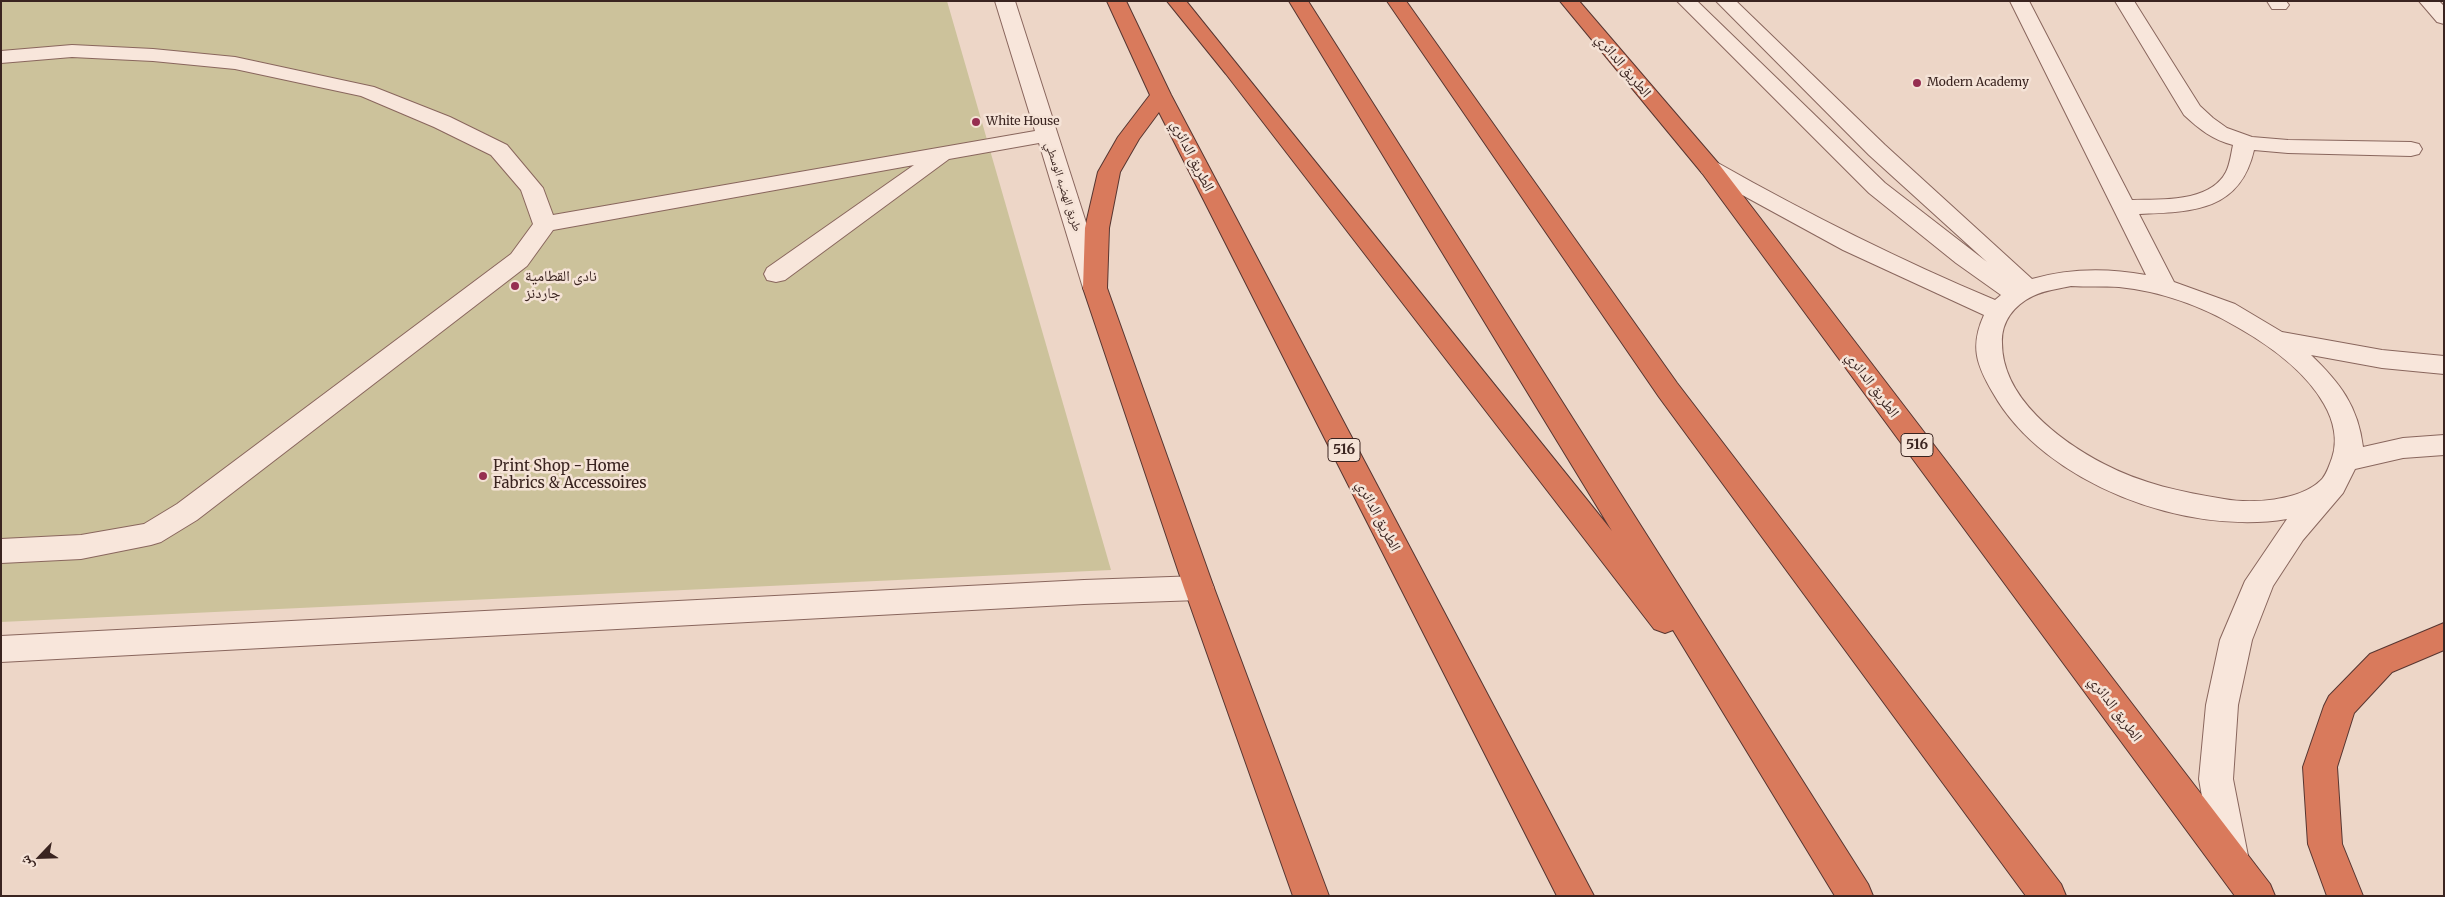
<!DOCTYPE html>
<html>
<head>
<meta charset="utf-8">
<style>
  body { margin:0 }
  #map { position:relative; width:2445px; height:897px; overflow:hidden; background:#edd6c7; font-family:Merriweather,"Noto Naskh Arabic",serif }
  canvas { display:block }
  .frame { position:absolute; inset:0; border:2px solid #3a2420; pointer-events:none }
  .north { position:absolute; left:15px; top:832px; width:50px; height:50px; -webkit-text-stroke:4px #f5e3d7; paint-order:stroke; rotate:246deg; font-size:14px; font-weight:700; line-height:20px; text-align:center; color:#3a2420 }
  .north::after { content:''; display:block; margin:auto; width:18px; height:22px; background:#3a2420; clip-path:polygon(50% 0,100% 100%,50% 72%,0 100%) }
</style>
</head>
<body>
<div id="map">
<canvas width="2445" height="897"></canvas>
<div class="frame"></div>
<div class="north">ش</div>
</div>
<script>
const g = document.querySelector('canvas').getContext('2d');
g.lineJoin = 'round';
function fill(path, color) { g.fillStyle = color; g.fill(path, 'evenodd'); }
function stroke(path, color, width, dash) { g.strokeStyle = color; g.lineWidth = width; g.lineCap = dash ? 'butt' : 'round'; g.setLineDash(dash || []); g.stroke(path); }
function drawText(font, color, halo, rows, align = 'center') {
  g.font = font + ' Merriweather,"Noto Naskh Arabic",serif'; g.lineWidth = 5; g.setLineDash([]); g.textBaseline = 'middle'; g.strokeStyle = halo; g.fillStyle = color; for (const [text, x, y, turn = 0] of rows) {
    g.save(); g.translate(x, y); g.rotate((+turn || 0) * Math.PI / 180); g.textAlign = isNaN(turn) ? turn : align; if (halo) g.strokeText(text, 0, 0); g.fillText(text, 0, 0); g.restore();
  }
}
const green = new Path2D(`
  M1,1h946l164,569 -1110,52z`);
const minor = new Path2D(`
  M995,1h20l92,287 -3,6 -9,2 -9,-2 -3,-6 -44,-145 -90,16 -164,121 -9,2 -9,-2 -3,-6 3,-6 147,-103 -361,65 -26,36 -330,254 -36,22 -10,3 -70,14 -80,4v-24l80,-4 63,-11 33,-20 334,-250 22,-30 -12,-34 -30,-35 -57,-28 -73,-31 -126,-27 -82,-8 -81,-4 -71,6v-12l71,-6 81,4 82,8 139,30 76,30 57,28 36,43 10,27 482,-84z
  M1677,1h20l188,182 102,79 -118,-107 -153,-154h20l149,144 147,134c38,-11 76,-11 114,-4l-136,-274h19l103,199c28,-1 78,3 94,-28 4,-8 5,-18 7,-27 -20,-5 -34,-16 -49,-30l-69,-114h19l66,105 13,12 14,10 25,9 36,3 123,2 8,2 3,5 -3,5 -8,2 -123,-3 -34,-3c-14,61 -61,62 -115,64l35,68 61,22 47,28 100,18 62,6v18l-62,-6 -71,-13c29,28 47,51 52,92l40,-9 41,-3v20l-41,3 -48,11 -12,24 -40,47 -30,46 -21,54 -14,65 -5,74 16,82 -6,12 -12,5 -12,-5 -6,-12 -14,-82 7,-74 14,-65 25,-59 42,-62c-100,17 -243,-35 -294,-126 -17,-29 -23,-47 -9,-78l-141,-65 -141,-77 -3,-5 3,-5 8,-2 8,2c90,51 182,97 277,137l6,-5 -45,-32 -87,-70zM2071,286c16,1 32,0 48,1 41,4 83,19 118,40 32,18 69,45 87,77 10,17 14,37 8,54 -3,8 -6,18 -12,23 -21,20 -69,23 -96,18 -42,-7 -82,-15 -120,-35 -44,-23 -102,-66 -102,-121 -1,-21 12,-38 31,-47 12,-6 25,-7 38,-10z
  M2267,1h19l3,4 -3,4h-14z
  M2419,1h20l5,5v18l-7,-2z
  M1199,576l11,3 4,9 -4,9 -11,3 -115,4 -1083,58v-26l1083,-56z`);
const highway = new Path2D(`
  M1107,1h19l45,94 423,801h-37l-398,-784 -20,27 -19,33 -11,56 -2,60 107,300 115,308h-36l-109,-308 -101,-300 2,-60 13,-56 20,-35 32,-42z
  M1167,1h19l426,530 -323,-530h19l560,883 5,12h-38l-162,-266 -8,3 -11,-4 -428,-555z
  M1387,1h19l271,382 384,501 5,12h-40l-367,-499z
  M1560,1h19l139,162 552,721 5,12h-40l-533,-723z
  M2444,623v27l-52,22 -38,41 -17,54 5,77 21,52h-36l-19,-52 -5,-77 21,-61 5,-10 41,-42z`);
const markers = [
  [1917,83,5,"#962e51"],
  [976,122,5,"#962e51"],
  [515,286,5,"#962e51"],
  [483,476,5,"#962e51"]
];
const farPoinames = [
  ["Modern Academy",1927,83],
  ["White House",986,122]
];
const farStreetnames = [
  ["طريق الهضبه الوسطي",1063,187,72]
];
const shields = [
  [1917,445,32],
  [1344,450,32]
];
const shieldNames = [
  ["516",1917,445],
  ["516",1344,450]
];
const streetNames = [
  ["الطريق الدائري",1623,66,50],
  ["الطريق الدائري",1192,156,63],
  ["الطريق الدائري",1872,385,53],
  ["الطريق الدائري",1378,516,62],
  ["الطريق الدائري",2115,709,53]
];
const poiNames = [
  ["نادى القطامية",525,277],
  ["جاردنز",525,294],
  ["Print Shop - Home",493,467],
  ["Fabrics & Accessoires",493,484]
];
fill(green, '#ccc29b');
stroke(minor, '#89665d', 2);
stroke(highway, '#573631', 2);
fill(minor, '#f8e6db');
fill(highway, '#d97a5c');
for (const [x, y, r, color] of markers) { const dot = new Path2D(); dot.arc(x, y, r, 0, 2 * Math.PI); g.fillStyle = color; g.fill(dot); stroke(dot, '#f5e3d7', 2); }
drawText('12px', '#3a2420', '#f5e3d7', farPoinames, 'left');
drawText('12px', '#3a2420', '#f5e3d7', farStreetnames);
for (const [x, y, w] of shields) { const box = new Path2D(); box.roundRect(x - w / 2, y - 11.5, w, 23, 4); g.fillStyle = '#f5e3d7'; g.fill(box); stroke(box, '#3a2420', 1); }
drawText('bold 14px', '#3a2420', null, shieldNames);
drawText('15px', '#3a2420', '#f5e3d7', streetNames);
drawText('15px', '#3a2420', '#f5e3d7', poiNames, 'left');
</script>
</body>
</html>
